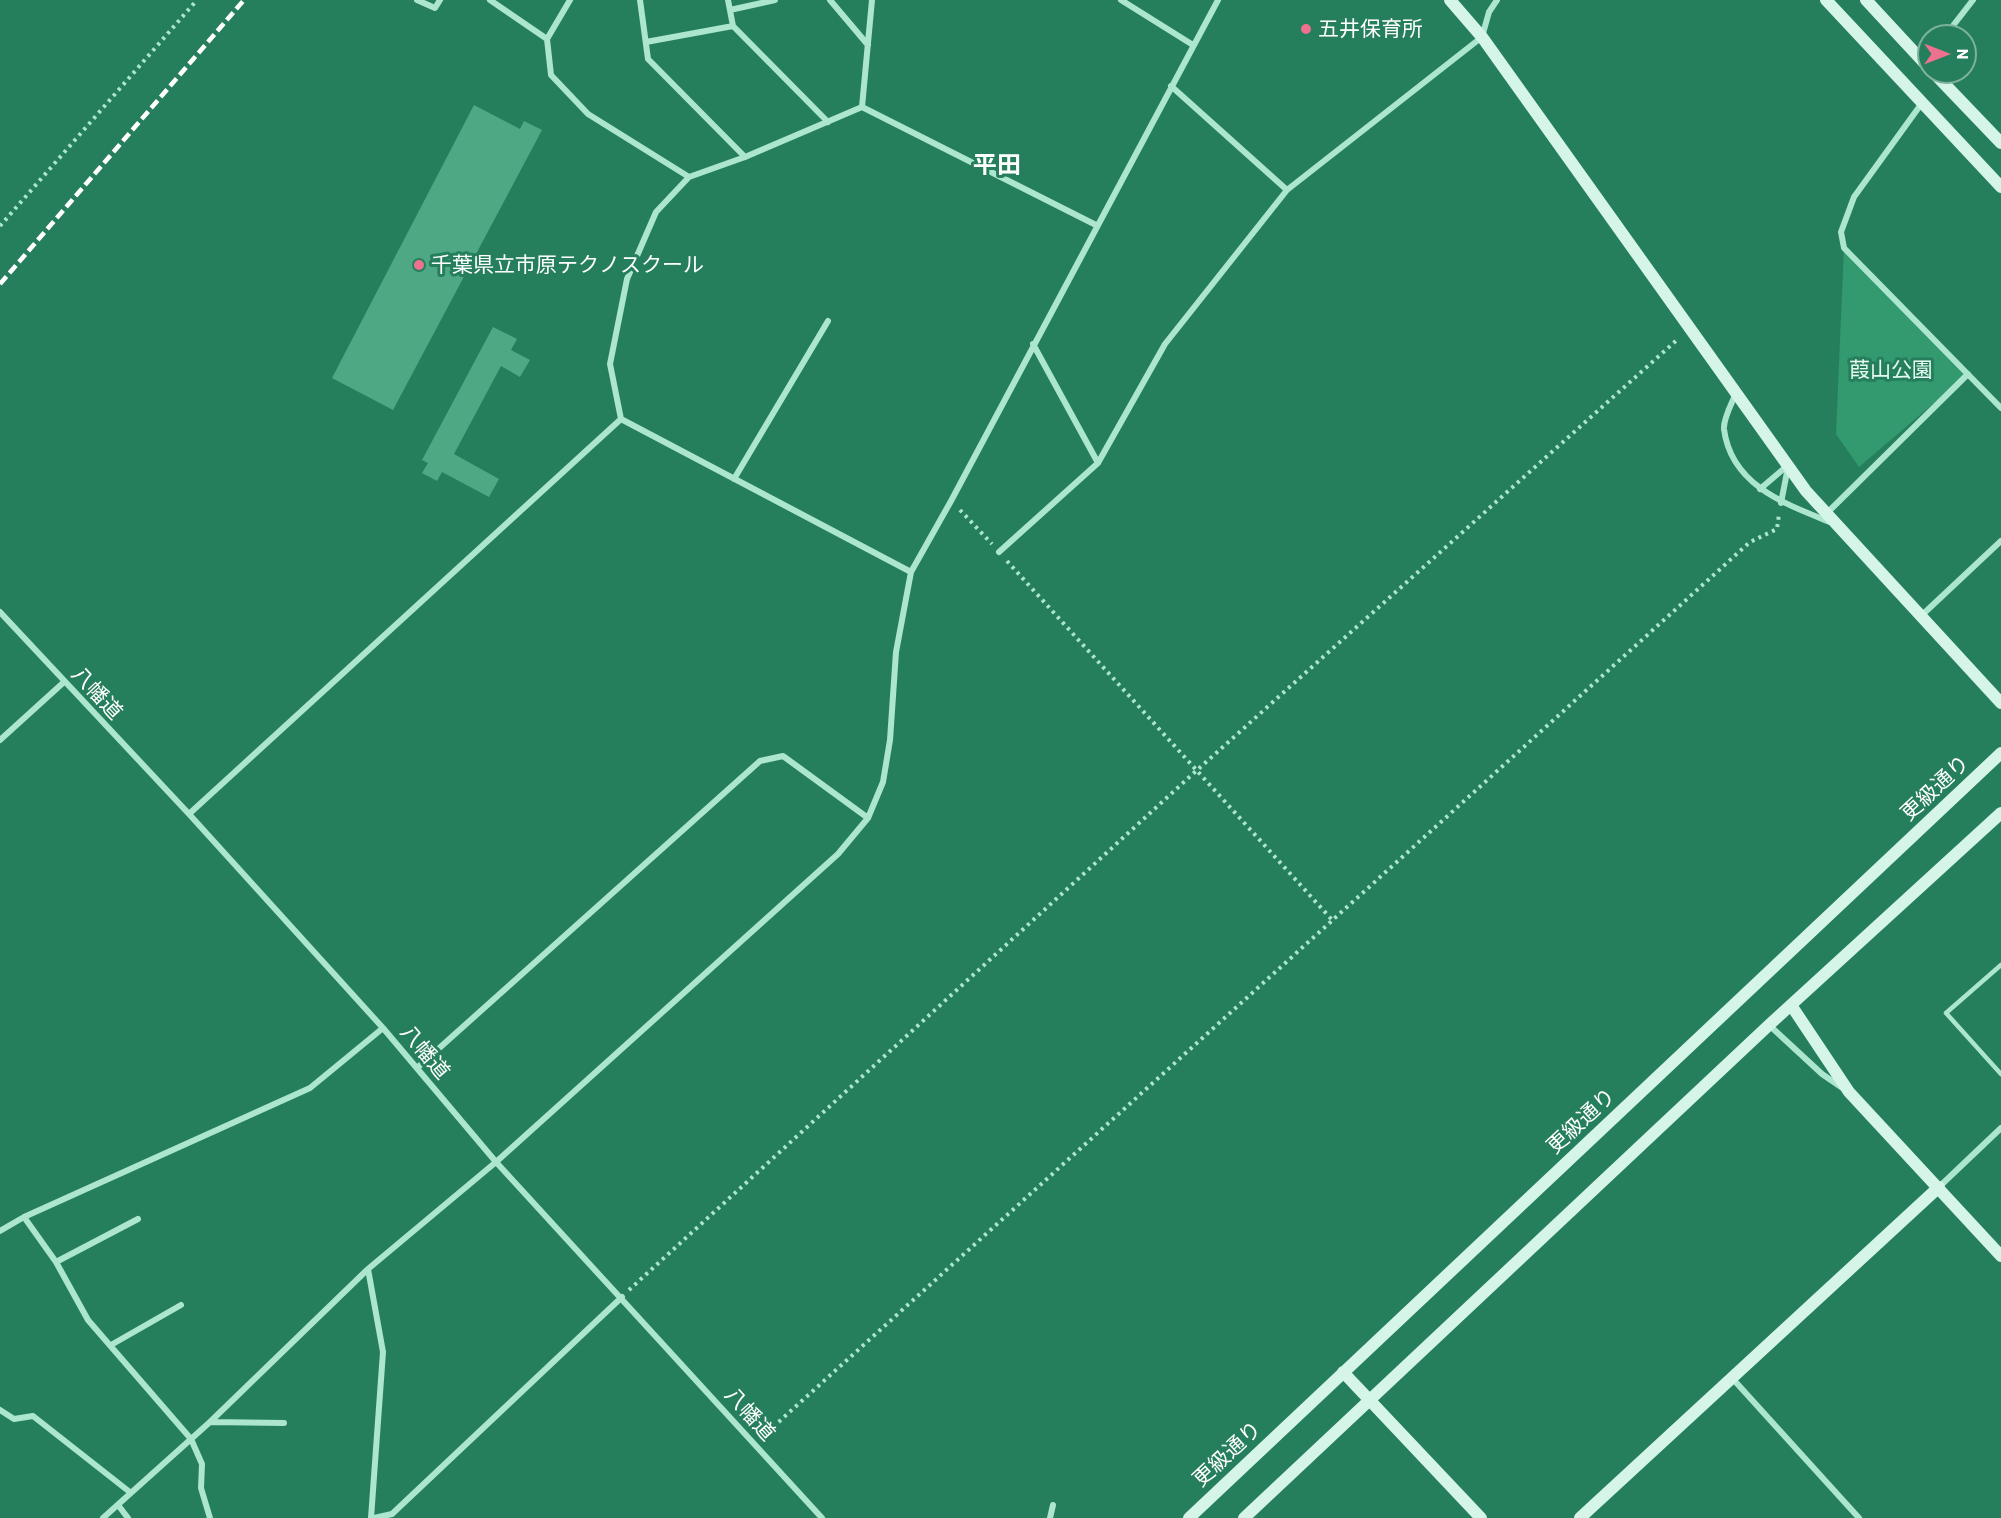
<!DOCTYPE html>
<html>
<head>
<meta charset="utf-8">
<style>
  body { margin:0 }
  #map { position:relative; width:2001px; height:1518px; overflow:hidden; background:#267f5c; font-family:Barlow,sans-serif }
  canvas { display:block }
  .north { position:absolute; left:1917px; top:24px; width:60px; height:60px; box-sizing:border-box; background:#267f5c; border:2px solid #7db29d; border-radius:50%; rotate:90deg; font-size:16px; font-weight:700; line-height:24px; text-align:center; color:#fff }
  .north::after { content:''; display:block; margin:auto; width:21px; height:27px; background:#ef7190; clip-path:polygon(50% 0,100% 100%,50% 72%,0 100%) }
</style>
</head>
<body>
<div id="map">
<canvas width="2001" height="1518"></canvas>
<div class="north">N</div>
</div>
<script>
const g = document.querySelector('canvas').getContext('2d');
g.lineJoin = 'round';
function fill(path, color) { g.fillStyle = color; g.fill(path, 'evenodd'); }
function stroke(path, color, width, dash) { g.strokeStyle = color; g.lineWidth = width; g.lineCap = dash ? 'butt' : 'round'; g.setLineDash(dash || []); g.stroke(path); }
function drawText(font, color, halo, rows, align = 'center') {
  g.font = font + ' Barlow,"Noto Sans JP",sans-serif'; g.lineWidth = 6; g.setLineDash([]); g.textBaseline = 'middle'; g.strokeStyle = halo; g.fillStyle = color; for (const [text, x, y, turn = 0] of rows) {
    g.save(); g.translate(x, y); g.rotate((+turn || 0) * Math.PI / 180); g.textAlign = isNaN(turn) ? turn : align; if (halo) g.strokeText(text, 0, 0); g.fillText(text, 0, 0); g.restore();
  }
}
const green = new Path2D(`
  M1844,248l124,126 -109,93 -23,-33z`);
const building = new Path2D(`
  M474,105l46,24 4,-8 18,9 -149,280 -61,-32z
  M493,327l24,12 -6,11 19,10 -10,17 -19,-11 -47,88 45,25 -10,18 -47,-25 -5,9 -15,-8 6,-10 -6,-3z`);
const path = new Path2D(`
  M0,226l197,-226
  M960,510l32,34
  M1007,561l327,361
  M629,1290l567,-519 483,-433
  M762,1437l988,-895 27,-13 2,-15`);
const lane = new Path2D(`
  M2001,965l-55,48 55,61`);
const street = new Path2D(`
  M417,0l18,8 5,-8
  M490,0l57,39
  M570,0l-23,39 4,36 37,39 101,63
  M640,0l8,59 97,98
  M728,0l5,26 95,96
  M830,0l38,45
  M1121,0l72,45
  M730,10l45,-10
  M1945,36l28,-36
  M646,42l87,-16
  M1171,86l116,104
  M1922,103l-68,94 -13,35 3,16 157,160
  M862,107l234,118
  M1033,344l65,119
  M1736,393c-4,10 -13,26 -12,36 7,56 61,75 106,93
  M621,419l-11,-55 17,-85 29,-67 33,-35 56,-20 117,-50 10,-107
  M621,419l290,153
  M734,479l94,-158
  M1760,489l27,-23
  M1781,503l7,-36
  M1826,514l142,-140
  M999,552l99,-89 67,-119 122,-154 195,-153 7,-25 8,-12
  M0,612l189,202 194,214 113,134 326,356
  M1921,616l80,-75
  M0,740l64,-58
  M189,814l432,-395
  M1769,1025l53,49 19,13
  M417,1068l343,-307 23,-5 85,62
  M1939,1187l62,-59
  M24,1217l32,45 32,58 103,119 11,25 -1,24 9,30
  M0,1231l24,-14 286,-129 73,-60
  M56,1262l82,-43
  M368,1269l15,83 -12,166
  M111,1345l70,-40
  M1732,1378l127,140
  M0,1410l14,9 19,-3 98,77
  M210,1422l74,1
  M118,1505l10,13
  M103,1518l107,-96 158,-153 128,-107 342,-308 30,-36 15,-36 7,-42 6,-88 15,-80 40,-71 267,-501
  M374,1518l18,-4 230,-217
  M1050,1518l3,-13`);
const secondary = new Path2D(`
  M1450,0l32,37 324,454 195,212
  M1826,0l175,187
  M1866,0l63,68
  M1933,72l68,71
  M1791,1005l58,87 152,164
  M1343,1372l138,146
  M1189,1518l812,-765
  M1244,1518l525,-493 232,-212
  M1580,1518l359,-331`);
const rail = new Path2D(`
  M0,284l244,-284`);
const markers = [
  [1306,29,6,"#ef7190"],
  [419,265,6,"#ef7190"]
];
const poiNames = [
  ["五井保育所",1318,29],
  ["千葉県立市原テクノスクール",431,265]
];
const parkNames = [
  ["葭山公園",1891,370]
];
const streetNames = [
  ["八幡道",97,693,47],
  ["更級通り",1935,788,-43],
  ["八幡道",425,1052,50],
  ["更級通り",1581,1121,-43],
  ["八幡道",750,1414,48],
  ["更級通り",1227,1454,-43]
];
const quarterNames = [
  ["平田",997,165]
];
fill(green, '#33996f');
fill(building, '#4ea884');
stroke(path, '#ace6ce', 4, [3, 4.5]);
stroke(lane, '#ace6ce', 4.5);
stroke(street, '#ace6ce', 6);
stroke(secondary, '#d6f5e9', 12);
stroke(rail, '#fff', 4.5, [10, 4.5]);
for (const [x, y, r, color] of markers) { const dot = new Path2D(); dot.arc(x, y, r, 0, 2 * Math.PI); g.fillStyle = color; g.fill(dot); stroke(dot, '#267f5c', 2); }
drawText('21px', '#fff', '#267f5c', poiNames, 'left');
drawText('21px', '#e5faf1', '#267f5c', parkNames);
drawText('21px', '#fff', '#267f5c', streetNames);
drawText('bold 24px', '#fff', '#267f5c', quarterNames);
</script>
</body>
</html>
